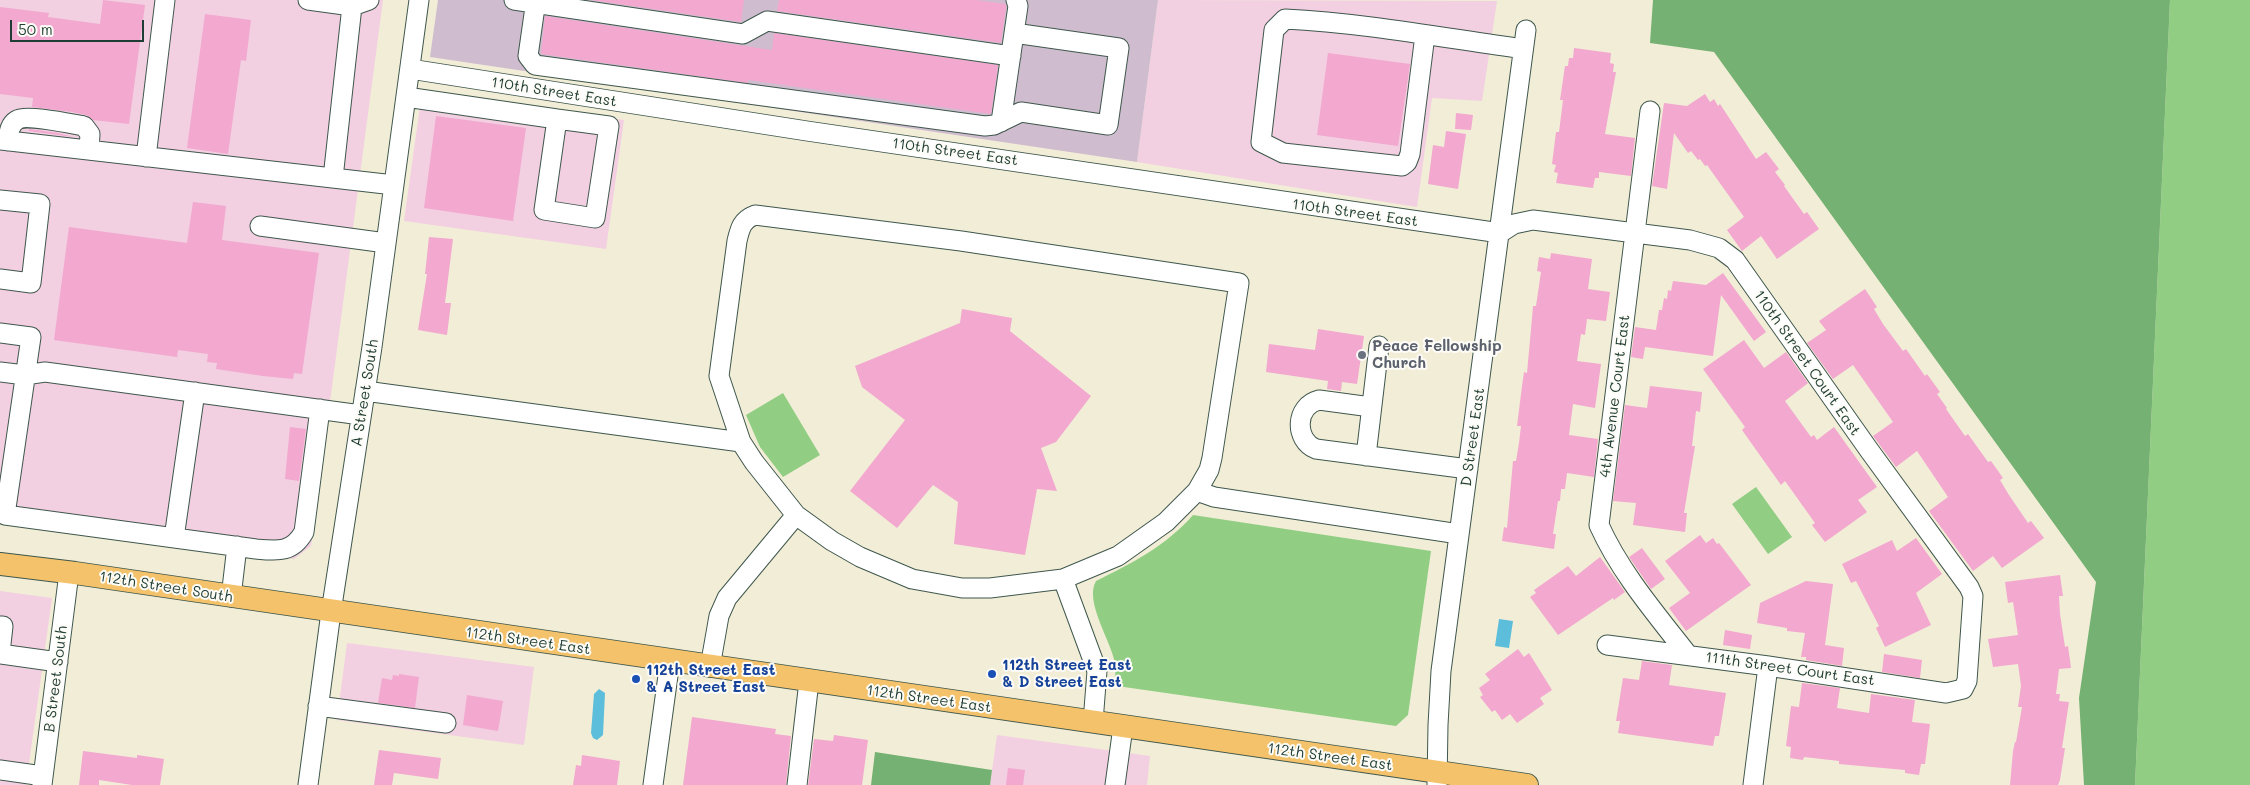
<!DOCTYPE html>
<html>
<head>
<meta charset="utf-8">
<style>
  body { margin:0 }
  #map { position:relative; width:2250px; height:785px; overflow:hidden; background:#f2edd7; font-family:Mali,sans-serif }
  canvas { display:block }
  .scale { position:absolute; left:10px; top:20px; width:134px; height:22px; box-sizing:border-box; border:2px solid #1f3d34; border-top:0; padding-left:6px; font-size:15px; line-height:18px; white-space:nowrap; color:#1f3d34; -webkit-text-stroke:4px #fdfcf7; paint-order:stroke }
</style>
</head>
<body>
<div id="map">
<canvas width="2250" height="785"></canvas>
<div class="scale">50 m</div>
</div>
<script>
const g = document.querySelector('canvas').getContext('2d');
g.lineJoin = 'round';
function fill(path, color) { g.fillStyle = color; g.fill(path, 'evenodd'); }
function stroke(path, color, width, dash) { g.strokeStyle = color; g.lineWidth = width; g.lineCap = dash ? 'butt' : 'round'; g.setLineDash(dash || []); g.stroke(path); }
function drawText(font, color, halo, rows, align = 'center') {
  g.font = font + ' Mali,sans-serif'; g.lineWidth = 4; g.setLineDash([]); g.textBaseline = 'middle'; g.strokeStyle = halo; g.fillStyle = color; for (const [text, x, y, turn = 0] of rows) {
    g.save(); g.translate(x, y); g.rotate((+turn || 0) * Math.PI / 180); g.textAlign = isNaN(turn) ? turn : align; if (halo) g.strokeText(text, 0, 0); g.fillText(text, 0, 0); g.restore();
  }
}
const built = new Path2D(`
  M0,0h383l-72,546 -17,13 -294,-36z
  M1158,0l339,1 -15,100 -50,-3 -15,109 -280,-45z
  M422,92l202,28 -18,129 -202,-28z
  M0,591l52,7 -26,187h-26z
  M347,643l187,24 -10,78 -187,-25z
  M997,735l153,21 -3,29h-157z`);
const industrial = new Path2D(`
  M438,0h720l-21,162 -707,-105z`);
const green = new Path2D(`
  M2170,0h80v785h-115z
  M783,393l37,62 -37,22 -23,-30 -14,-32z
  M1756,487l36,50 -24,17 -36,-50z
  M1193,515l238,36 -23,164 -12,11 -279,-40c-4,-8 0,-15 -2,-23 -4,-22 -31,-62 -19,-82 36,-18 70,-35 97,-66z`);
const forest = new Path2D(`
  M1653,0h517l-35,785h-51l-5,-87 17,-116 -382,-530 -64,-9z
  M875,752l117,18 -2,15h-119z`);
const water = new Path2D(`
  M1499,619l14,2 -4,27 -14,-2z
  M599,689l6,4 -2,42 -6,5 -4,-2 -2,-5 3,-39z`);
const building = new Path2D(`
  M103,0l42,5 -16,119 -36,-4 -7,-5 -14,-3 -40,-5 1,-9 -33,-4v-87l49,6 -1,4 52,7z
  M591,0h153l-3,22z
  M779,0h197l30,4v3l-5,36 -224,-32z
  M205,14l46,6 -5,41 -5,-1 -13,94 -41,-6z
  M545,16l227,34 2,-17 224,32 -7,49 -243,-34v3l-207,-29z
  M1574,48l37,5 -1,10 4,1 -1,8h3l-11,62 30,4 -4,38 -32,-4v6h-4l-2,10 -37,-5 2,-10 -4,-1 2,-7 -4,-1 4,-32h3l4,-32h-3l5,-34h3l1,-8h4z
  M1328,53l82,11 -12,82 -81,-11z
  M1705,94l5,8 4,-3 4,7 2,-2 36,55 10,-7 13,17 -4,3 10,13 -1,1 20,28 3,-2 12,17 -42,30 -16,-23 -19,15 -15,-21 17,-13 -37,-52 -2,1 -5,-7 -2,1 -7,-9 -3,2 -14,-20 -7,56 -15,-3 12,-83 23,3z
  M1456,113l17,2 -2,15 -16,-1z
  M436,116l90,12 -13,93 -89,-13z
  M29,129l29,4 15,4 -44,-6z
  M1446,131l20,3 -8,55 -30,-5 5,-39 11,2z
  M193,202l33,4 -4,34 97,13 -17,121 -8,-1 -1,6 -30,-3 -47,-7 1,-6 -10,-1 1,-8 -30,-4 -1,7 -123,-17 15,-113 118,16z
  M429,237l24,2 -8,64h6l-4,32 -29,-5 9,-56h-2z
  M1551,253l41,6 -4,30 22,3 -4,29 -19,-2 -2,16 -4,-1 -4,27 24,3 -6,44 -22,-4 -4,31 29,4 -4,38 -27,-4 -2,16h-4l-1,12h-2l-5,33h3l-2,15 -52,-8 2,-14 3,1 6,-67h3l3,-18 2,-17h-4l5,-40 2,-14 3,1 5,-55 1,-12h3l5,-34 -4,-1 2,-14 11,2z
  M1723,273l43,59 -12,9 -33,-46 -8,61 -68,-9 -2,12 -12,-2 4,-30 21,3 3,-20h3l2,-12 3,1 1,-9 3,1 2,-10 33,4z
  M1865,289l12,18 -3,2 9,15 20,27 3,-2 19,27 2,-2 13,18 -3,2 10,14 -1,1 19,27 3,-2 20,28 3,-1 12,17 -3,2 9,15 19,28 3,-2 13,17 -42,30 -9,-12 -20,15 -44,-60 19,-14 -31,-46 -21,16 -23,-31 20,-14 -40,-57 -20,14 -26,-36 19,-13 -7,-9z
  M962,309l50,9 -2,13 81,65 -35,46 -15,6 16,43 -20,-2 -12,66 -71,-11 4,-42 -25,-17 -36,43 -47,-37 55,-71 -43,-33 -7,-21 105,-43z
  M1318,329l46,7 -7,48 -15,-2 -1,9 -14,-2 1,-8 -62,-9 3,-28 46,6z
  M1744,340l20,28 22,-16 22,31 -23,18 26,36 3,-2 3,5 17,-13 43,60 -19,13 9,12 -42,30 -13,-17 3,-2 -30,-42 -4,4 -39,-55 3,-3 -42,-58z
  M1650,386l52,6 -2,20 -4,-1 -4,35h3l-11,67h3l-2,19 -52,-7 3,-22 -23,-2 12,-96 22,3z
  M290,427l16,2 -7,52 -14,-2z
  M1700,535l6,8 7,-5 4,6 2,-1 32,42 -65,46 -17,-23 21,-15 -25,-32z
  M1916,538l26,36 -26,19 15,32 -46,22 -9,-19 3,-2 -23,-45 -5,2 -9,-19 50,-24 5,11z
  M1642,548l23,31 -14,10 -22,-32z
  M1600,557l25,35 -11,8 -1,-2 -55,37 -28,-38 6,-4 -2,-3 34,-24 8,10z
  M2060,575l3,21h-4l1,18 5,33 3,-1 3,22 -12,1 -3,25h4l-1,7 10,1 -7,46h3l-5,32 -2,5h-48l3,-34 2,-9h1l6,-35h-4l3,-21 -3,-22 -25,3 -5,-28 30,-4 -5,-33 -5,1 -3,-21z
  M1806,581l27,3 -8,61 19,3 -2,18 -36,-6v-3h-5l4,-24 -18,-2v-3l-30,-5 3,-20z
  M1725,630l27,5 -2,14 -27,-4z
  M1518,649l6,8 5,-4 23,37 -12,8 4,6 -27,19 -7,-9 -8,6 -7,-10 -3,2 -12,-15 3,-2 -4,-7 11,-8 -5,-6z
  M1884,654l38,6 -2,18 -38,-6z
  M1642,661l30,4 -3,20 57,8 -7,43h-4l-2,10 -95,-13 2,-12h-4l7,-43 16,2z
  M399,674l20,3 -4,31 -37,-5 4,-25 10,2 1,-5 6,1z
  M1802,683l38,5 -3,20 32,5 2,-19 44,6 -3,22 18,2 -5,40h-4l-2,11 -14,-2v-3l-66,-6v-3l-35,-4 -1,3 -13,-2 1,-11 -5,-1 5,-40 8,1z
  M467,695l36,6 -5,30 -35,-6z
  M692,717l84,12 -1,5 16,2 -5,49h-103z
  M834,735l34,5 -6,45h-54l6,-46 19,2z
  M379,750l62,8 -3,21 -44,-6 -2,12h-18z
  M83,751l54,7v-3l27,4 -4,26h-28l-33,-5v5h-20z
  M582,755l38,6 -3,24h-44l3,-20 5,1z
  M1008,768l17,2 -2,15h-17z`);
const minor = new Path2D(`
  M308,0l44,6 -19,172
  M514,0l229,34 24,-13 244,35
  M536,0l-8,56 7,9 450,61 9,-1 27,-13 87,13 11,-77 -105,-15
  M352,6l17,-6
  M1425,35l-15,119 -3,8 -5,4 -119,-13 -22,-11 13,-112 11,-11c80,4 159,19 238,30
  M410,69l397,62 693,102 14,-9 19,-4 157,20 29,8 16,12 134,190 100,137 4,9 -6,85 -4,8 -17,4 -178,-27 -161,-21
  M406,97l151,22 -13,91 51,8 14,-92 -52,-7
  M1650,111l-51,414c21,47 57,89 89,130
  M1001,122l17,-116 -2,-6
  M0,140l394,45
  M8,141c1,-8 1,-16 9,-21 8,-6 55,4 67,6l6,8 -1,16
  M146,157l19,-157
  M0,200l40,4 -9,79 -31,-4
  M755,215l206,26 278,42 -27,175 -3,12 -12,21 -31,31 -48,34 -55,23 -73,9h-28l-50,-9 -52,-22 -28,-16 -36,-26 -42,-53 -13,-20 -22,-66 18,-135c3,-13 5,-21 18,-26z
  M260,226l126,17
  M0,333l31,4 -26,178 251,34c22,2 36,4 48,-17l16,-123
  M0,372l25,3 20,-3 316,43
  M365,391l376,51
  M1371,407l-52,-7c-24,6 -25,40 -3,49l152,20
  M1366,456l13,-110
  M1197,491l17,6 245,37
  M174,538l21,-146
  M1063,579l34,92 -4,51
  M231,597l6,-51
  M0,626h3l-3,27
  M0,654l58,8
  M710,667l9,-51 8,-18 69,-83
  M318,706l128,17
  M0,770l43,6
  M42,785l27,-212
  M308,785l23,-173 41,-265 47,-347
  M653,785l17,-124
  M797,785l12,-104
  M1115,785l8,-58
  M1437,785l1,-60 3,-54 85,-641
  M1753,785l15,-119`);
const major = new Path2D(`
  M0,564l75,9 1452,212`);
const markers = [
  [1362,355,5,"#6b7280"],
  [992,674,5,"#1a4fb4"],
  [636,679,5,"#1a4fb4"]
];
const streetNames = [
  ["110th Street East",554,92,9],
  ["110th Street East",955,152,8],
  ["110th Street East",1355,213,8],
  ["110th Street Court East",1807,363,55],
  ["A Street South",365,393,-81],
  ["4th Avenue Court East",1615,396,-83],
  ["D Street East",1473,437,-82],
  ["112th Street South",166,587,9],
  ["112th Street East",528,641,8],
  ["111th Street Court East",1790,669,8],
  ["B Street South",56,679,-83],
  ["112th Street East",929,699,8],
  ["112th Street East",1330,757,8]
];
const worshipNames = [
  ["Peace Fellowship",1372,346],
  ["Church",1372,363]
];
const transitNames = [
  ["112th Street East",1002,665],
  ["& D Street East",1002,682],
  ["112th Street East",646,670],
  ["& A Street East",646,687]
];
fill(built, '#f2cfe1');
fill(industrial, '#cfbdcf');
fill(green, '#91ce84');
fill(forest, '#74b172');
fill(water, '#5cbeda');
fill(building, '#f2a8cf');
stroke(minor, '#3f574c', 21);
stroke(major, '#3f574c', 24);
stroke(minor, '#fff', 19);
stroke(major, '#f4c26a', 22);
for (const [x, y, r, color] of markers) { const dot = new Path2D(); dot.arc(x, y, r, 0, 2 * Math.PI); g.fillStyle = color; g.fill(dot); stroke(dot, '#fdfcf7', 2); }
drawText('15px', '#1f3d34', '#fdfcf7', streetNames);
drawText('bold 15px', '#5b616d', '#fdfcf7', worshipNames, 'left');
drawText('bold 15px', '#164399', '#fdfcf7', transitNames, 'left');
</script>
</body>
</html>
